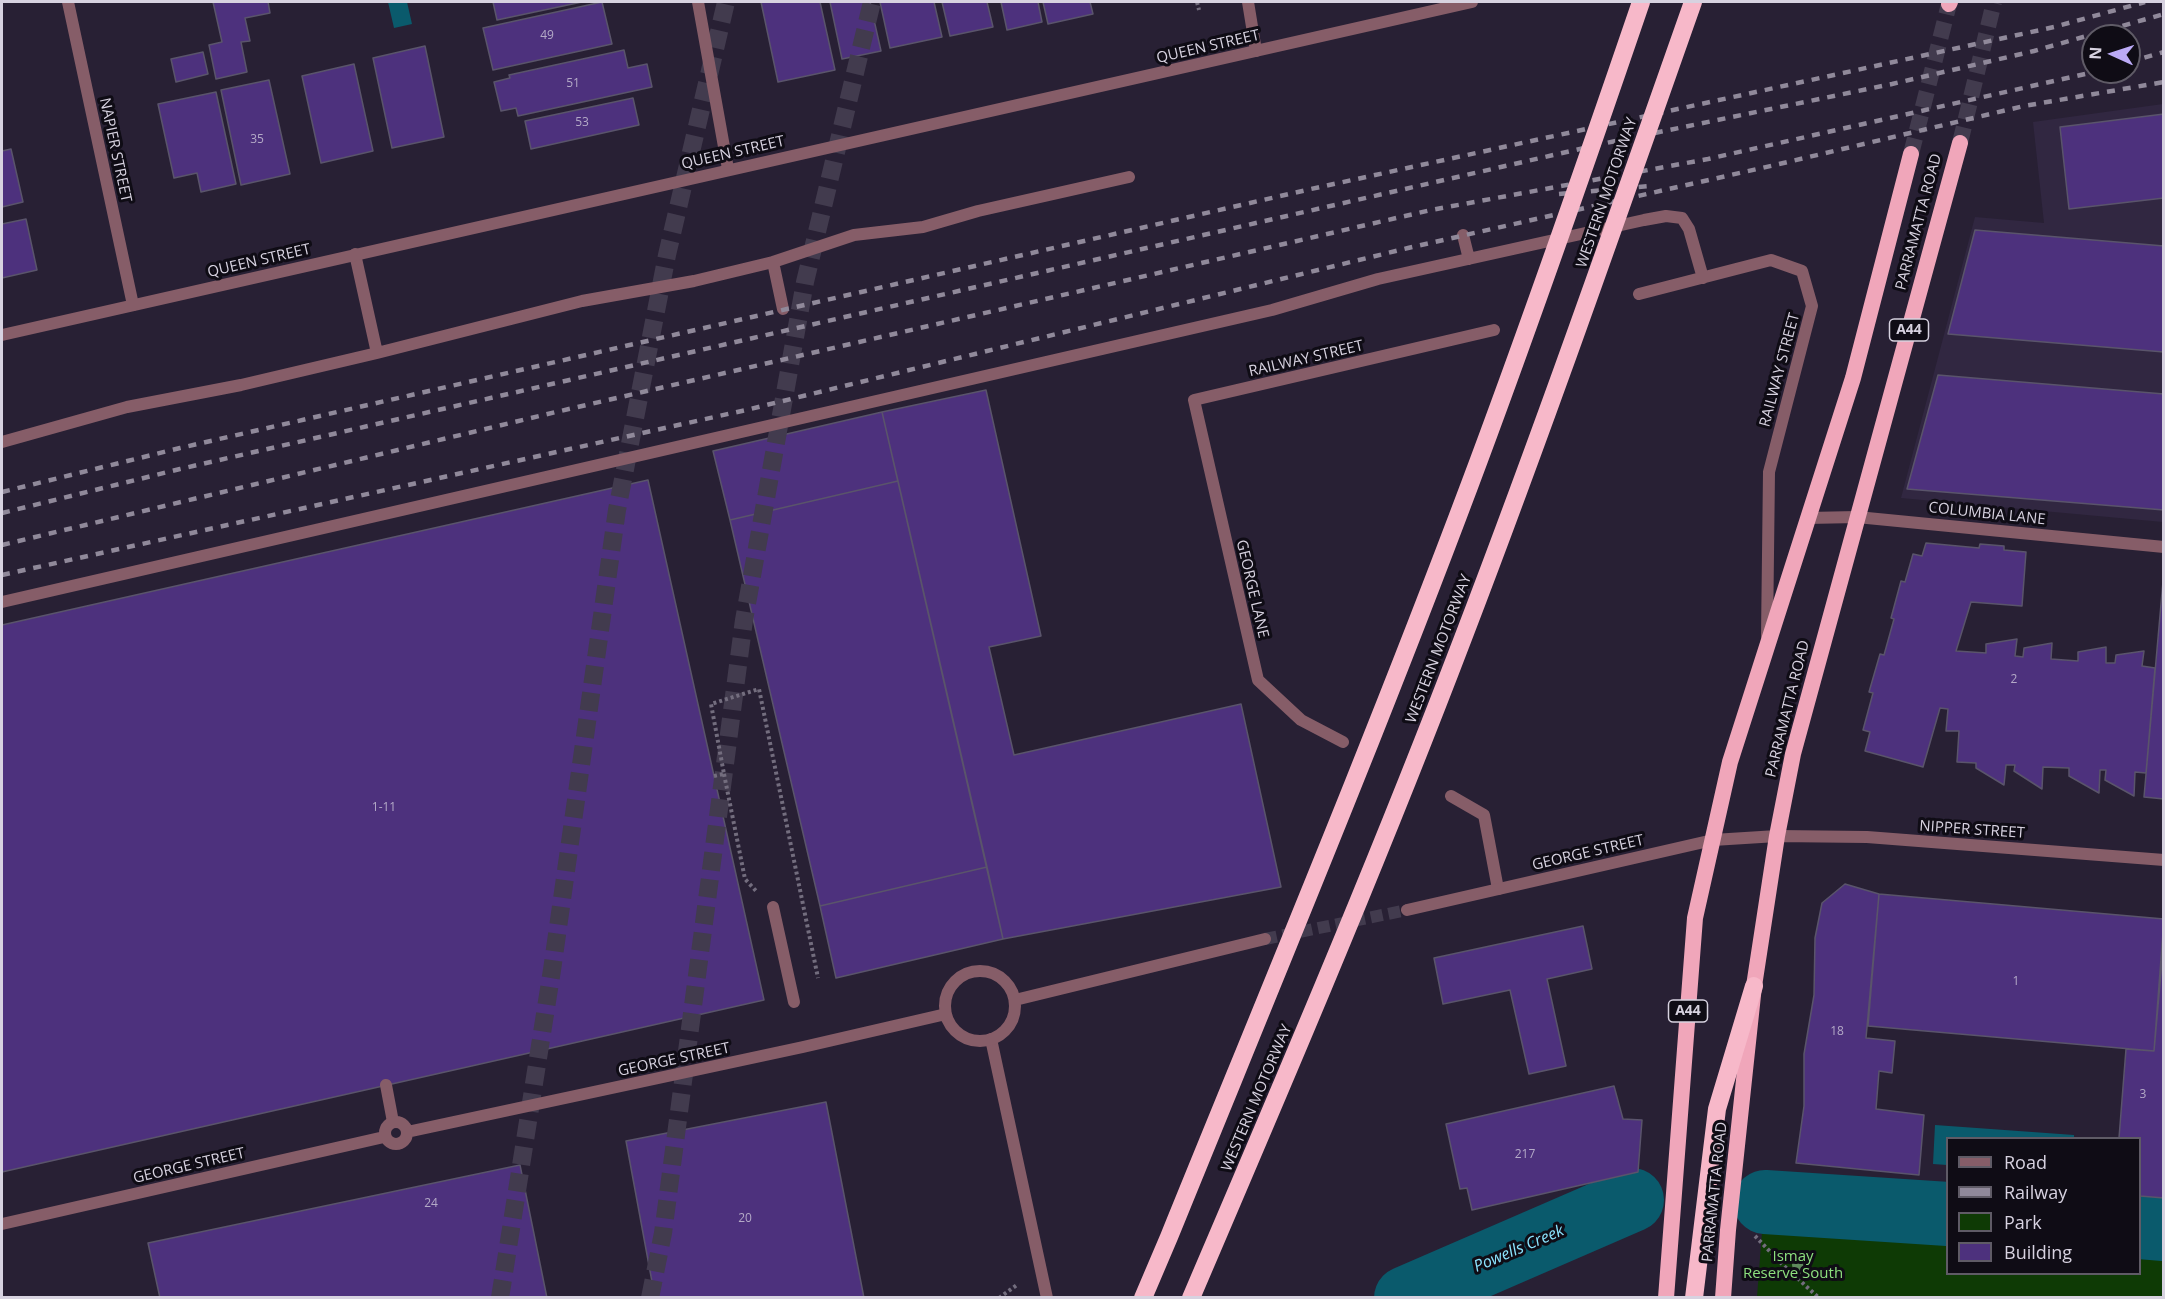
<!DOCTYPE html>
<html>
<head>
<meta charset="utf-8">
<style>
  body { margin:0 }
  #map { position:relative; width:2165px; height:1299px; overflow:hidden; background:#282034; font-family:"Open Sans",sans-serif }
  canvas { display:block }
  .frame { position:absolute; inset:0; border:3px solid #d7d2e0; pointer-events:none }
  .legend { position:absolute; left:1946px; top:1137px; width:195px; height:138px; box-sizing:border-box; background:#0f0c15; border:2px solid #5f5b66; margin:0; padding:8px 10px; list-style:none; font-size:18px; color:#d7d2e0 }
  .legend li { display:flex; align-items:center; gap:12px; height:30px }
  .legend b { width:30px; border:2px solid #5f5b66 }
  .north { position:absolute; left:2081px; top:24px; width:60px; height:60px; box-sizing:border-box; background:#0f0c15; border:2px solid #5f5b66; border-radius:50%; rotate:273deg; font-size:16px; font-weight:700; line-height:24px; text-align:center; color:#d7d2e0 }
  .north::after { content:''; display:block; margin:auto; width:21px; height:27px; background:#bbaaf6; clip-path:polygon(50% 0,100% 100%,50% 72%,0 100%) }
</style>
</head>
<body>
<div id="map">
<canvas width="2165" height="1299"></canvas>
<div class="frame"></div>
<ul class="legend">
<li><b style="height:8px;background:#865d68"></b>Road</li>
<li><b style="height:8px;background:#90899a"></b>Railway</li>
<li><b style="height:16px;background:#0e3a05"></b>Park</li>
<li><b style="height:16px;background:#4d317d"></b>Building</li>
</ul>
<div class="north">N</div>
</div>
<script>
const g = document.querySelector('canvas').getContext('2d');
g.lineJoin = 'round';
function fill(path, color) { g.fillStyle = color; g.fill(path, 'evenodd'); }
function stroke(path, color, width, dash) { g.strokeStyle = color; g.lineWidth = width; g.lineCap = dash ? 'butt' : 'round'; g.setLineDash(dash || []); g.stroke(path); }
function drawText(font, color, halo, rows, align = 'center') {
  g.font = font + ' "Open Sans",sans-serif'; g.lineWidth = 6; g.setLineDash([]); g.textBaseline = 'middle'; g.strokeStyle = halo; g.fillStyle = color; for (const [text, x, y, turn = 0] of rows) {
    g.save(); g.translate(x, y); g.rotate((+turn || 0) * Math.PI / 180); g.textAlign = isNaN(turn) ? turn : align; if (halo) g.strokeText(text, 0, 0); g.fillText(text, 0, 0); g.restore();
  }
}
const built = new Path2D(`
  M2163,104v418l-262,-24 74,-281 69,6 -11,-101z`);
const green = new Path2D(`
  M1762,1232l185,9 1,33h192v-24l23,2v45h-406z`);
const water = new Path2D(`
  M388,2h19l5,22 -18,4z
  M1935,1125l139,10v3h-126l-1,27 -14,-1z`);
const river = new Path2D(`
  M1765,1202l183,12
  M2140,1227l24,2
  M1406,1298l226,-98`);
const building = new Path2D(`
  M213,2h55l2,11 -25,5 5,23 -9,1 6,30 -31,7 -7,-34 13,-3z
  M493,2h89l-85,18z
  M602,2l10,42 -119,26 -10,-42z
  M761,2h59l15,68 -57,12z
  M830,2h40l11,49 -39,8z
  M880,2h54l8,35 -52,11z
  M942,2h45l6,25 -43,9z
  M1001,2h37l4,20 -35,8z
  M1043,2h47l3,12 -45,10z
  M425,46l19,91 -52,11 -19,-90z
  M624,50l4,18 19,-4 5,23 -134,29 -2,-8 -15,3 -7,-29 16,-4 -1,-3z
  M203,52l5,22 -32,8 -5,-23z
  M354,64l19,87 -52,12 -19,-87z
  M269,80l21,94 -49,11 -20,-95z
  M216,92l20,92 -35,8 -4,-19 -23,5 -16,-74z
  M633,98l6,27 -108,24 -6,-28z
  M2164,114v84l-95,11 -9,-82z
  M11,149l12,53 -21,5v-56z
  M26,219l11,51 -35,8v-54z
  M1975,230l189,16v106l-216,-18z
  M1938,375l226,19v116l-257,-21z
  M986,390l55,246 -52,11 25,108 227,-51 40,183 -278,52 -121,-527z
  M882,412l16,69 -168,39 -17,-69z
  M648,480l116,520 -762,172v-547z
  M898,481l89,386 -167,39 -90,-386z
  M1926,543l53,5 1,-4 24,2v4l22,2 -4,54 -51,-4 -15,49 30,2v-9l31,-5 -2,17 8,1 1,-9 28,-5 -1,16 27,2v-9l28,-5v16h9l1,-8 28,-4 -2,15 13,2 -9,105 -11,-1 -1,24 -29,-16 1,-10h-6l-1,23 -30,-17v-8l-26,-1 -1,22 -28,-18 1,-6h-9l-2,20 -28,-17v-5l-19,-1 2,-31h-13l2,-22 -8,-1 -17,59 -58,-16 5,-19 -7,-2 10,-37 -4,-1 11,-38 4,1 10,-36 -3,-1 10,-37 4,1 8,-28 9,2z
  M2164,570v229l-20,-2z
  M987,867l16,72 -167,39 -16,-72z
  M1845,884l34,10 -13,144 29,3 -3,32 -13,-2 -3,38 48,6 -5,60 -123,-12 8,-57v-52l10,-59 1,-57 7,-35z
  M1879,894l285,25 -10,132 -286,-25z
  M1583,926l9,43 -45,10 19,87 -37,8 -19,-84 -67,14 -9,-46z
  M2164,939v259l-24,-2v-58h-21l7,-89 28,2z
  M1614,1086l9,33 19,1 -4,52 -166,38 -5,-22 -7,1 -14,-65z
  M826,1102l38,196h-209l-29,-157z
  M520,1165l27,133h-387l-12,-55z`);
const minorTunnel = new Path2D(`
  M1265,939l142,-29`);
const trunkTunnel = new Path2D(`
  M1960,143l34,-141
  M1911,154l38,-150`);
const motorwayTunnel = new Path2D(`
  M500,1298l52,-328 65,-460 50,-255 59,-253
  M650,1298l13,-65 81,-613 61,-338 67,-280`);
const path = new Path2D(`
  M1197,2l2,8
  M724,774l21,105 12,13
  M714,776l10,-2 -13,-70 48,-15 59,289
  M1755,1236l28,29 36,33
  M999,1298l18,-13`);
const service = new Path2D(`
  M1463,235l6,24
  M355,254l22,99
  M773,262l81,-27 69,-8 55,-16 151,-34
  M1639,294l132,-34 31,11 10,35 -43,166 -2,164
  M2,442l125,-35 114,-22 136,-32 205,-52 112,-20 79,-19 10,47
  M1807,518l50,-1 307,30
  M2,602l1270,-292 106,-31 266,-59 22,-4 16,2 7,11 14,49
  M1343,742l-42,-22 -43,-40 -64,-280 300,-70
  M1451,796l33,19 14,74
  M991,1039l56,259
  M386,1085l7,37`);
const pedestrian = new Path2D(`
  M773,907l21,95`);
const minor = new Path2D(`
  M68,2l65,303
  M698,2l30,167
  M1248,2l8,49
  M1407,910l306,-70 64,-4 90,1 297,23
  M945 1006a35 35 0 1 1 70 0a35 35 0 1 1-70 0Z
  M1015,1000l250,-61
  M385 1133a11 11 0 1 1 22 0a11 11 0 1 1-22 0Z
  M407,1132l396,-85 143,-33
  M2,1224l382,-87`);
const tertiary = new Path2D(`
  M2,335l1470,-333`);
const trunk = new Path2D(`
  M1949,4l1,-2
  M1666,1298l29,-380 35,-156 123,-384 58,-224
  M1723,1298l5,-68 26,-244 23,-150 16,-82 167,-611`);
const motorway = new Path2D(`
  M1694,1298l23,-189 37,-123`);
const rail = new Path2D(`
  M2129,62l35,-10
  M1559,194l90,-8
  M2,492l178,-44 1131,-259 743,-162 91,-25
  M2,513l178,-44 1426,-326 286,-59 142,-33 130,-37
  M2,545l554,-133 875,-202 277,-51 386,-87
  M2,575l744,-165 662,-162 367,-83 249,-59 140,-24`);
const motorwayBridge = new Path2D(`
  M1143,1298l26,-61c102,-251 206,-500 301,-753 60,-160 116,-321 171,-482
  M1191,1298c89,-208 178,-416 259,-626 86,-222 164,-446 243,-670`);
const trees = [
  [1801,1265]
];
const numberNames = [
  ["49",547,36],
  ["51",573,84],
  ["53",582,123],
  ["35",257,140],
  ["2",2014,680],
  ["1-11",384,808],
  ["1",2016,982],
  ["18",1837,1032],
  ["3",2143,1095],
  ["217",1525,1155],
  ["24",431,1204],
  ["20",745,1219]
];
const shields = [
  [1909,330,39],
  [1688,1011,39]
];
const shieldNames = [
  ["A44",1909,330],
  ["A44",1688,1011]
];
const streetNames = [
  ["QUEEN STREET",1208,47,-13],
  ["NAPIER STREET",115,150,78],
  ["QUEEN STREET",733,153,-13],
  ["WESTERN MOTORWAY",1607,193,-71],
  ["PARRAMATTA ROAD",1919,222,-75],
  ["QUEEN STREET",259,261,-13],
  ["RAILWAY STREET",1306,359,-13],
  ["RAILWAY STREET",1780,370,-75],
  ["COLUMBIA LANE",1987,514,6],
  ["GEORGE LANE",1252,589,77],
  ["WESTERN MOTORWAY",1439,649,-69],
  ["PARRAMATTA ROAD",1788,709,-76],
  ["NIPPER STREET",1972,830,4],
  ["GEORGE STREET",1588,853,-13],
  ["GEORGE STREET",674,1060,-12],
  ["WESTERN MOTORWAY",1257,1098,-67],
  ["GEORGE STREET",189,1166,-13],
  ["PARRAMATTA ROAD",1715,1192,-84]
];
const parkNames = [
  ["Ismay",1793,1257],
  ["Reserve South",1793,1274]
];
const waterNames = [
  ["Powells Creek",1519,1249,-23]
];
fill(built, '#312741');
fill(green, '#0e3a05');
fill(water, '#0a5a6c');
stroke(river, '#0a5a6c', 64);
fill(building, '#4d317d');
stroke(building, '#5a546b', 1.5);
stroke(minorTunnel, '#423b4e', 12, [12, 6]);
stroke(trunkTunnel, '#423b4e', 16, [16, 8]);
stroke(motorwayTunnel, '#423b4e', 18, [18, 9]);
stroke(path, '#736d7e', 4, [3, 3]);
stroke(service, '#865d68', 12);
stroke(pedestrian, '#865d68', 12);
stroke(minor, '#865d68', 12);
stroke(tertiary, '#865d68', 12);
stroke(trunk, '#f0a6ba', 16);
stroke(motorway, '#f7b8c9', 18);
stroke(rail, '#90899a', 4.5, [8, 8]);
stroke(motorwayBridge, '#f7b8c9', 18);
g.fillStyle = '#608a5d';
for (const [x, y] of trees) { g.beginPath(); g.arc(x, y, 9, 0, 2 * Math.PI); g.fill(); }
drawText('12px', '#b4aac7', null, numberNames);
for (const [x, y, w] of shields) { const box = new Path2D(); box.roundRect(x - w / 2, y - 11, w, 22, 4.5); g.fillStyle = '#0f0c15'; g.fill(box); stroke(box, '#d7d2e0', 1.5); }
drawText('bold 14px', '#d7d2e0', null, shieldNames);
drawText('15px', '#d7d2e0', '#0f0c15', streetNames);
drawText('15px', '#8de07e', '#0f0c15', parkNames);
drawText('italic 16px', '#8be4fe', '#0f0c15', waterNames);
</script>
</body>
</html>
